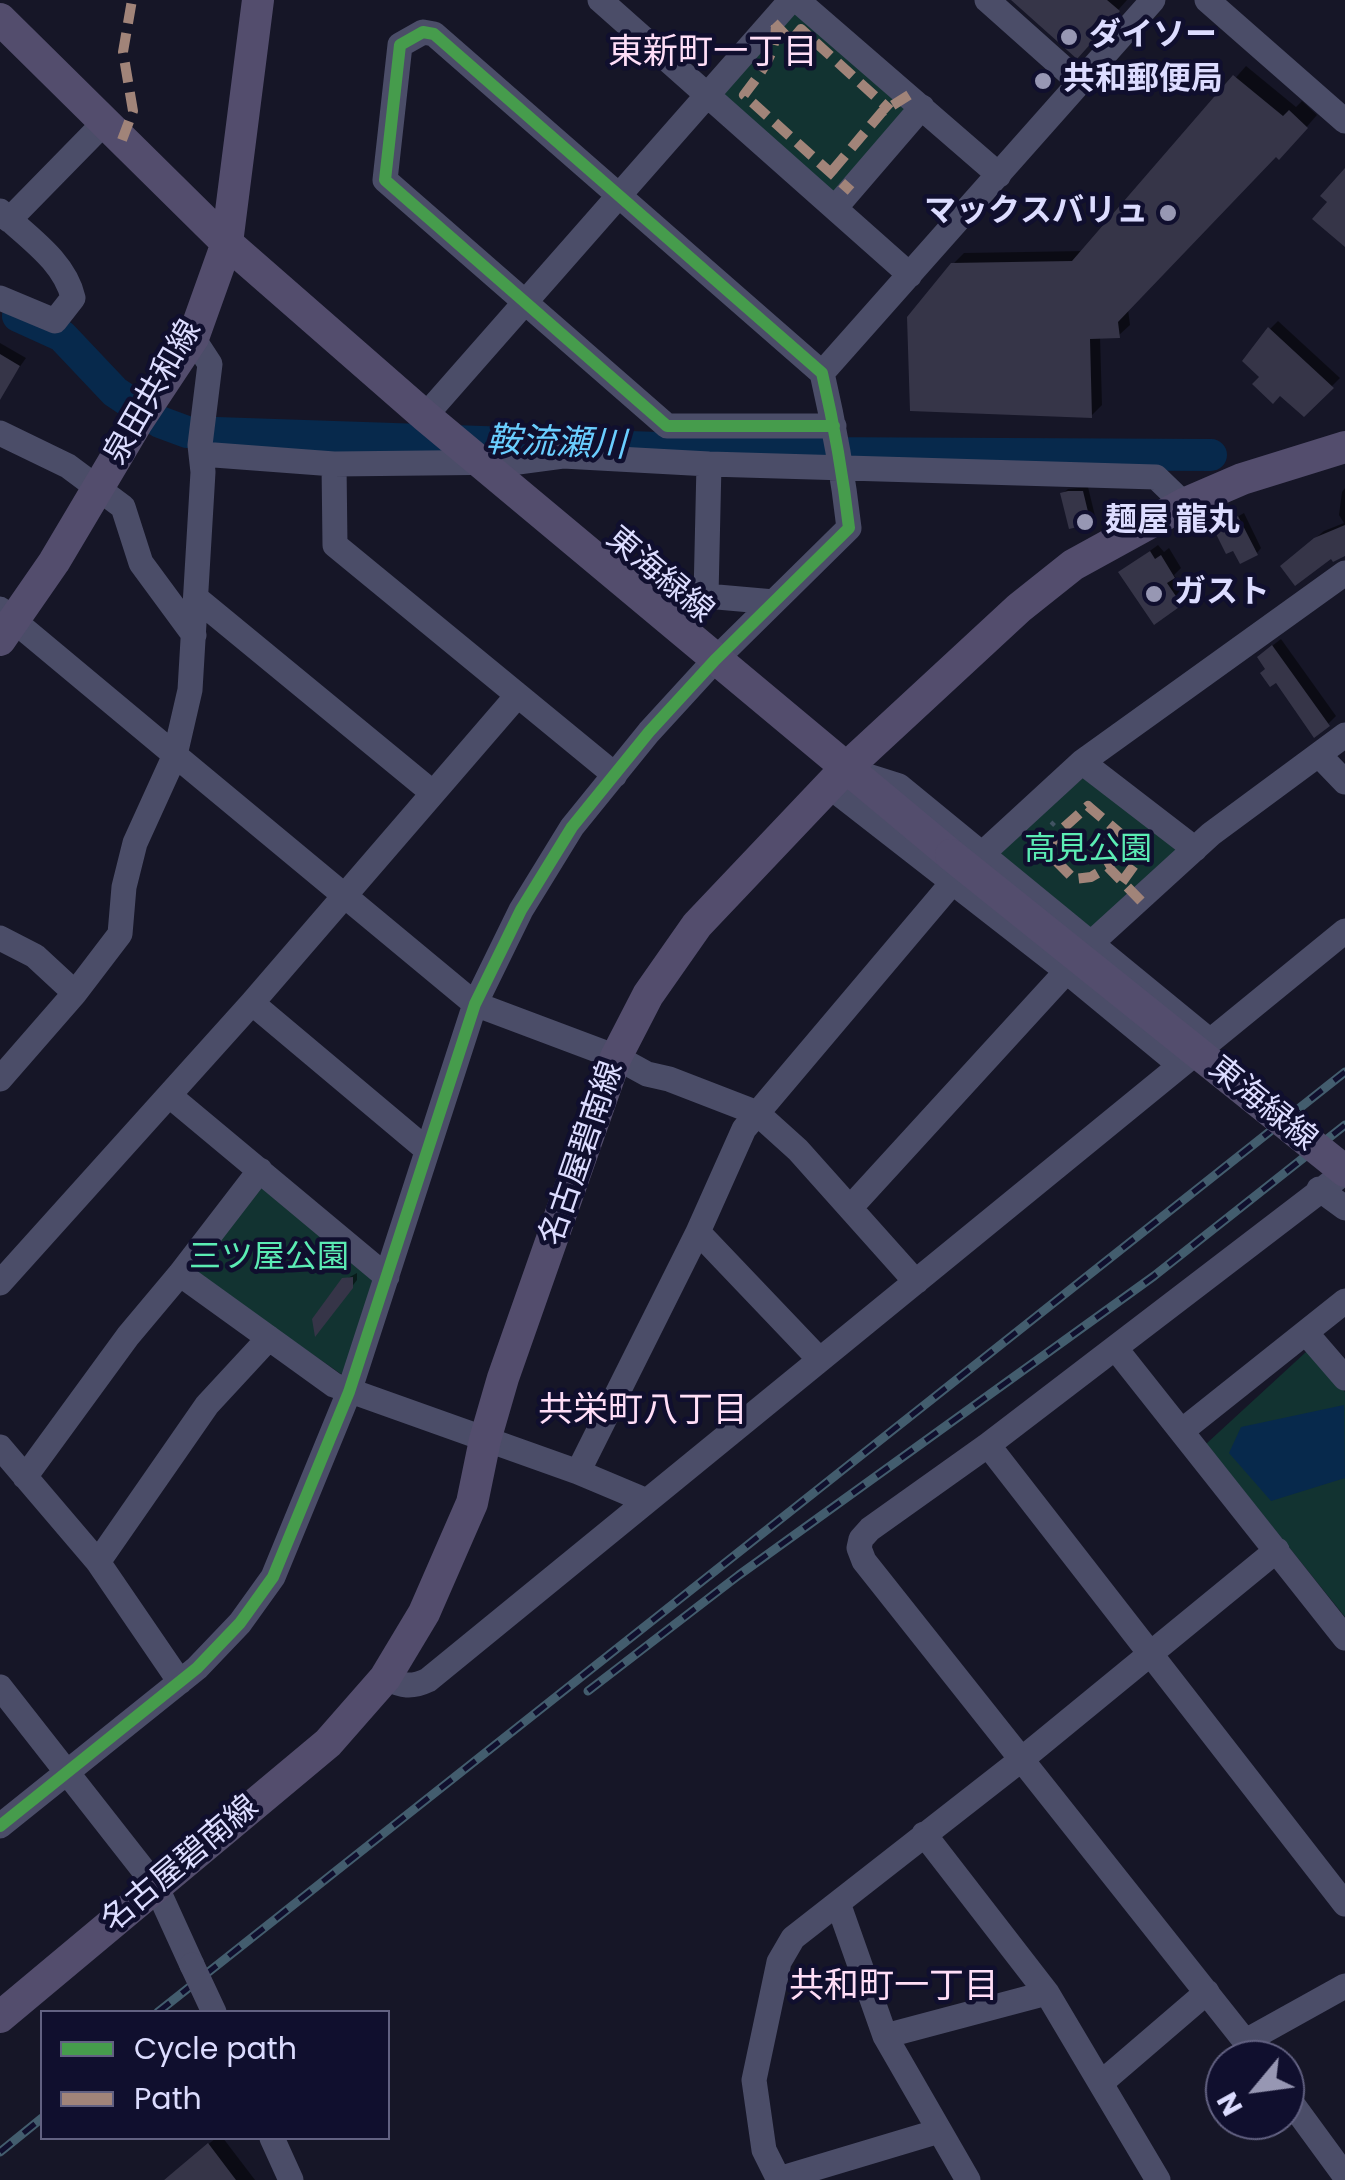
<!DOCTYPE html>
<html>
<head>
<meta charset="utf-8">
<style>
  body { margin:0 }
  #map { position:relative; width:1345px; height:2180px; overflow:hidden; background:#161627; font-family:Poppins,sans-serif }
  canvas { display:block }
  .legend { position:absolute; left:40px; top:2010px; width:350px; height:130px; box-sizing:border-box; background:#100f2e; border:2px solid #626182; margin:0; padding:12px 18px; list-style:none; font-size:30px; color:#dcdcff }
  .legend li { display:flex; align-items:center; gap:20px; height:50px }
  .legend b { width:50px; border:2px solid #626182 }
  .north { position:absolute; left:1205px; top:2040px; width:100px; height:100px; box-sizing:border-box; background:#100f2e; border:2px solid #626182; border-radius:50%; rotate:241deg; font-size:28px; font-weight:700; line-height:40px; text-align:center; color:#dcdcff }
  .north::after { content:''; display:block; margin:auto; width:35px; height:45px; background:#9797b3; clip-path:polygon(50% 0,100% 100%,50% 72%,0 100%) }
</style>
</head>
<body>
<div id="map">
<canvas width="1345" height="2180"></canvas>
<ul class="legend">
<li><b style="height:12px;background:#469c4c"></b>Cycle path</li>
<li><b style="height:12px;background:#a18479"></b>Path</li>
</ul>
<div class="north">N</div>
</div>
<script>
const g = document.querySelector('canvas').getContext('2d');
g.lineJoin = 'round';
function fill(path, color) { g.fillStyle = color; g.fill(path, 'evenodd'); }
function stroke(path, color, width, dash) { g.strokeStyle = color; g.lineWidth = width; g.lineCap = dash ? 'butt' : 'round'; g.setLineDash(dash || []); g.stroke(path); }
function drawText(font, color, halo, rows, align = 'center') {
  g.font = font + ' Poppins,"Noto Sans JP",sans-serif'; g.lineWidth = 9; g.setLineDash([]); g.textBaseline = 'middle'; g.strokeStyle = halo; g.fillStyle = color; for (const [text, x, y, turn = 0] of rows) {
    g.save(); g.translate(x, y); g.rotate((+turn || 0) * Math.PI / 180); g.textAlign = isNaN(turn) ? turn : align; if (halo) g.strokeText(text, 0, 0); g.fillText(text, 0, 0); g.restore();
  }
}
const green = new Path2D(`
  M801,10l109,97 -78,90 -110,-98 -1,-9 68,-78z
  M1088,774l89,70 -2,11 -85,74 -88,-72 -2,-11z
  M267,1186l106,94 -26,91 -6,3 -145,-100 -2,-9 62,-77z
  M1306,1352l10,3 29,37v225l-139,-173z`);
const water = new Path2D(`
  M1344,1405l1,73 -74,23 -42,-48 12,-26z`);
const shadow = new Path2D(`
  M1015,0h112l-39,44z
  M1246,66l50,41 6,-6 15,14 -27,31 -14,8 -148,155 2,16 -11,10 -19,1 2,69 -11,11 -138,-152 11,-11 120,-2z
  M1278,321l62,57 -36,36 -42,-38 8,-47z
  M0,343l26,15 -22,31 -4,-3z
  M1088,487l7,29 -5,5 -27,-28 5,-4z
  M1345,488v65l-55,6 34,-28 20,-8 -5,-8 3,-23z
  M1244,513l17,35 -4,5 -41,-24z
  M1158,545l6,7 5,-4 12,20 -7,7 14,21 -8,8 -59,-32z
  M1281,639l55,77 -8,8 -60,-75z
  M357,1273v7l-40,52 27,-52z
  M216,2138h7l32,42h-91z`);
const river = new Path2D(`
  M18,316l44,20 53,56 45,30 27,10 619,21 405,2`);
const building = new Path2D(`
  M1011,0h96l13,11 -43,48z
  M1233,75l50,41 6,-6 19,18 -29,32 -3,-3 -158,165 2,16 -30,1 2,79 -182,-7 -3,-94 44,-54 121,-2z
  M1345,168v79l-33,-28 15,-17 -7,-6z
  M1268,327l66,61 -30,29 -24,-21 -7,8 -21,-20 7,-7 -17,-16z
  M0,354l20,12 -20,34z
  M1068,491h15l8,33 -22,5 -9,-36z
  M1238,516l20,39 -18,9 -7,-13 -7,3 -13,-26z
  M1345,525v31l-12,6 -2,-3 -36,27 -15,-20 34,-28z
  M1150,551l5,8 6,-4 14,23 -8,5 15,22 -28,20 -36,-53z
  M1272,645l58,81 -16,12 -38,-55 -6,4 -10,-14 5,-4 -8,-12z
  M353,1277v11l-38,49 -3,-18 30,-41z
  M208,2143l28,37h-72z`);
const path = new Path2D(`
  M1088,806l9,-9
  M1051,822l9,9`);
const minor = new Path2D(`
  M600,0l310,275
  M797,0l202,175
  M987,0l92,82
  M1207,0l138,121
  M835,208l87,-101
  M0,211c26,25 65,50 73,87l-18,23 -55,-23
  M9,220l96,-98
  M822,373l331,-373
  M425,416l366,-416
  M0,433l68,33 55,41 18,56 53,72
  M201,454l133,10 184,-2 45,-6 146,8 447,13 28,27
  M334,464l1,81 280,230
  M709,464l-3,132 68,6
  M196,598l237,195
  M0,609l175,146 15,-65 13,-218 -3,-27 10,-81 -17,-26
  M1319,755l26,27
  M1082,762l113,87
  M858,773l41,13 311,255
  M829,786l236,184 115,95
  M982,854l100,-92 263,-189
  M0,938l35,18 40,37
  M252,1003l175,147
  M0,1079l75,-86 45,-59 4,-47 11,-44 40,-88 300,249 141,53 31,17 22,5 88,34 41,37 118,132
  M170,1096l217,181
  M1319,1189l26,19
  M850,1208l248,-271 113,-103 134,-99
  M698,1232l122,128
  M180,1274l154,111 244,87 69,29
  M0,1283l252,-280 265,-307
  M1306,1333l39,45
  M1116,1349l229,289
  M1183,1430l162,-129
  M988,1445l357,459
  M0,1447l98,115 82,120
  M578,1472l120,-240 46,-103 208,-246
  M25,1477l103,-141 52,-62 80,-104
  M98,1562l109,-157 62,-67
  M385,1678c18,8 26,10 43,2l917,-749
  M0,1687l156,199 36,79
  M0,1826l197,-158 43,-45 33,-46 76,-185 126,-388 46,-94 51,-83 77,-95 66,-72 134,-132c-6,-53 -15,-103 -27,-155l-388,-339 -11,-2 -23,13 -15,135 282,246h167
  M924,1834l123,159 111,187
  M838,1903l47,133 83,144
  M885,2036l162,-43
  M1246,2041l99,-55
  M1260,2060l-396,-499 -5,-13 2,-9 9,-10 118,-84 357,-273
  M1101,2083l106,-91
  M1285,2094l60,82
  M272,2138l19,42
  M779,2179l160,-48
  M779,2180l-15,-30 -10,-70 25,-118 14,-24 229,-179 255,-209`);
const major = new Path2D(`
  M0,19l227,224 198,173 526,439
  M0,640l54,-78 82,-138 57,-86 34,-95 31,-243
  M0,2017l328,-274 57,-65 39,-65 48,-110 13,-63 18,-62 113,-321 32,-62 49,-70 148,-156 174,-161 54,-43 111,-61 58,-25 103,-32`);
const rail = new Path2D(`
  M588,1691l151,-116 415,-299 191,-151
  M158,2012l1187,-940
  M0,2152l42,-34`);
const minorBridge = new Path2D(`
  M192,1965l22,47`);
const majorBridge = new Path2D(`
  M951,855l394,316`);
const quiet = new Path2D(`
  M774,23l17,18 10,-12 89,81
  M776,25c0,31 -15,47 -32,70l107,96
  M122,140l11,-29 -10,-59 9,-52
  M832,171l50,-59 27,-17
  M1122,882l21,-29 -55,-47 -28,25 -9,13 2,14 21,21 17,-2 17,-10 33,34`);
const cycleway = new Path2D(`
  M0,1826l197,-158 43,-45 33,-46 76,-185 126,-388 46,-94 51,-83 77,-95 66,-72 134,-132c-6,-53 -15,-103 -27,-155l-388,-339 -11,-2 -23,13 -15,135 282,246h167`);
const markers = [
  [1069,37,10,"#9797b3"],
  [1043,81,10,"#9797b3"],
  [1168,213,10,"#9797b3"],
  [1085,522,10,"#9797b3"],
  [1154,594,10,"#9797b3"]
];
const poiNames = [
  ["ダイソー",1089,37],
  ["共和郵便局",1063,81],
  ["マックスバリュ",1148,213,"right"],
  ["麺屋 龍丸",1105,522],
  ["ガスト",1174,594]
];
const streetNames = [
  ["泉田共和線",154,393,-60],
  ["東海緑線",659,576,40],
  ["東海緑線",1262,1105,39],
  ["名古屋碧南線",583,1154,-71],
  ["名古屋碧南線",181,1865,-40]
];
const parkNames = [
  ["高見公園",1088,851],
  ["三ツ屋公園",269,1259]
];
const neighbourhoodNames = [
  ["東新町一丁目",713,54],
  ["共栄町八丁目",643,1412],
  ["共和町一丁目",894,1988]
];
const waterNames = [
  ["鞍流瀬川",556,445,2]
];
fill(green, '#123331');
fill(water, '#07294c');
fill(shadow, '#0007');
stroke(river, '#07294c', 32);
fill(building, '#363548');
stroke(path, '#415362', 4, [5, 8]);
stroke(minor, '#4b4d68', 25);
stroke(major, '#534d6d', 32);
stroke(rail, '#435d6e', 9);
stroke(rail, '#100f2e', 5, [15]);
stroke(minorBridge, '#4b4d68', 25);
stroke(majorBridge, '#534d6d', 32);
stroke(quiet, '#a18479', 10, [20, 10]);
stroke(cycleway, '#469c4c', 12);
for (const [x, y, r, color] of markers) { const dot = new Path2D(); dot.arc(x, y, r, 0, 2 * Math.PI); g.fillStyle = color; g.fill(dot); stroke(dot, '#100f2e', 4); }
drawText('bold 32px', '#dcdcff', '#100f2e', poiNames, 'left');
drawText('32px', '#dcdcff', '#100f2e', streetNames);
drawText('32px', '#5becb4', '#100f2e', parkNames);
drawText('35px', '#ffdef7', '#100f2e', neighbourhoodNames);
drawText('italic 35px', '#6aceff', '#100f2e', waterNames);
</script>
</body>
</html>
